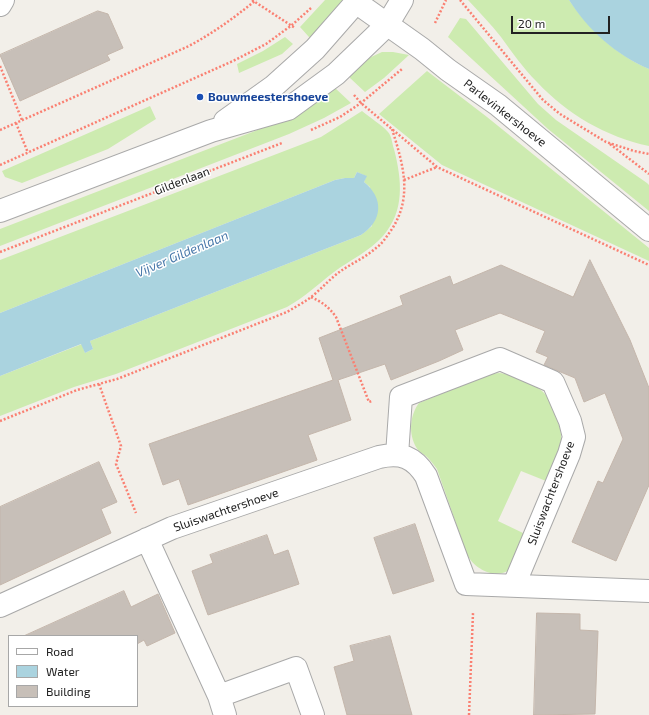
<!DOCTYPE html>
<html>
<head>
<meta charset="utf-8">
<style>
  body { margin:0 }
  #map { position:relative; width:649px; height:715px; overflow:hidden; background:#f2efe9; font-family:"Exo 2",sans-serif }
  canvas { display:block }
  .legend { position:absolute; left:8px; top:635px; width:130px; height:72px; box-sizing:border-box; background:#fff; border:1px solid #a7a7a7; margin:0; padding:5px 7px; list-style:none; font-size:12px; color:#222 }
  .legend li { display:flex; align-items:center; gap:8px; height:20px }
  .legend b { width:20px; border:1px solid #a7a7a7 }
  .scale { position:absolute; left:511px; top:16px; width:99px; height:18px; box-sizing:border-box; border:2px solid #222; border-top:0; padding-left:5px; font-size:12px; line-height:14px; white-space:nowrap; color:#222; -webkit-text-stroke:3px #fff; paint-order:stroke }
</style>
</head>
<body>
<div id="map">
<canvas width="649" height="715"></canvas>
<ul class="legend">
<li><b style="height:5px;background:#fff"></b>Road</li>
<li><b style="height:11px;background:#aad3df"></b>Water</li>
<li><b style="height:11px;background:#c7bfb8"></b>Building</li>
</ul>
<div class="scale">20 m</div>
</div>
<script>
const g = document.querySelector('canvas').getContext('2d');
g.lineJoin = 'round';
function fill(path, color) { g.fillStyle = color; g.fill(path, 'evenodd'); }
function stroke(path, color, width, dash) { g.strokeStyle = color; g.lineWidth = width; g.lineCap = dash ? 'butt' : 'round'; g.setLineDash(dash || []); g.stroke(path); }
function drawText(font, color, halo, rows, align = 'center') {
  g.font = font + ' "Exo 2",sans-serif'; g.lineWidth = 3; g.setLineDash([]); g.textBaseline = 'middle'; g.strokeStyle = halo; g.fillStyle = color; for (const [text, x, y, turn = 0] of rows) {
    g.save(); g.translate(x, y); g.rotate((+turn || 0) * Math.PI / 180); g.textAlign = isNaN(turn) ? turn : align; if (halo) g.strokeText(text, 0, 0); g.fillText(text, 0, 0); g.restore();
  }
}
const grass = new Path2D(`
  M325,0h18l-31,38 -3,-1 -9,-10z
  M468,0h101c21,30 46,54 80,69v77c-43,-9 -82,-32 -112,-64 -14,-14 -25,-30 -36,-45 -10,-13 -22,-25 -33,-37z
  M460,18l6,1 72,85 18,16 91,63 2,2v26l-101,-82 -100,-92z
  M285,37l8,7 -11,10 -43,19 -2,-9 26,-13z
  M382,52h11l16,3 -25,23 -19,14 -15,-14v-3l19,-17z
  M427,71l60,46 162,131v13l-207,-96 -63,-51z
  M334,87l17,16 -27,15 -35,16 -289,112v-17l255,-98 20,-9z
  M150,106l6,13 -48,30 -86,34 -17,-6 -3,-6z
  M362,111c8,7 19,13 26,21 4,4 4,12 6,17 8,31 11,62 -11,87 -13,15 -33,24 -49,36 -16,12 -29,25 -47,35l-171,67 -42,13 -74,29v-40l82,-32 3,9 8,-4 -3,-8 271,-106 11,-9 -2,-39 -6,-5 2,-6 -9,-4 -3,6h-9l-10,2 -335,133v-53l321,-123z
  M499,373c12,1 38,11 46,21 6,7 8,15 11,23 3,7 6,15 5,24 -1,13 -10,27 -15,40l-25,-10 -23,50 25,12 2,6 -14,30c-16,12 -39,-1 -45,-17l-29,-83c-3,-4 -6,-8 -10,-12 -2,-2 -6,-4 -8,-6 -11,-13 -10,-35 0,-48l71,-29z`);
const water = new Path2D(`
  M569,0h80v69c-33,-14 -61,-39 -80,-69z
  M357,172l10,4 -3,6c20,16 19,39 -3,53l-271,106 3,8 -8,4 -4,-9 -81,32v-63l335,-133 10,-2h9z`);
const building = new Path2D(`
  M98,11l10,3 15,34 -16,7 3,5 -90,41 -20,-46z
  M590,260l40,80 19,48v97l-33,76 -44,-19 26,-61 5,2 20,-44 -18,-46 -21,9 -9,-24 -31,-13 4,-8 -12,-5 9,-21 -45,-18 -45,17 8,20 -24,11 -48,19 -6,-16 -47,16 13,40 -43,15 9,25 -129,45 -9,-26 -16,6 -14,-41 184,-64 -14,-42 84,-33 -3,-9 50,-20 3,9 48,-20 72,32z
  M99,462l18,40 -16,7 10,24 -111,52v-78z
  M415,524l19,57 -41,13 -19,-56z
  M267,535l7,20 14,-5 11,34 -91,31 -16,-44 21,-8 -3,-8z
  M124,591l7,16 27,-13 17,39 -28,13 -3,-6 -7,4v-8h-113z
  M537,613l43,1v16l18,1 -3,83 -61,1z
  M390,636l22,79h-65l-13,-48 20,-6 -4,-15z`);
const path = new Path2D(`
  M252,0l43,28
  M460,0l83,100 17,14 46,28 28,9 15,3
  M435,23l11,-23
  M0,66l22,54
  M354,95l7,8 76,64 212,98
  M16,123l12,30
  M0,130l189,-84c24,-13 45,-28 67,-46
  M311,130l29,-13 21,-14 41,-34
  M610,144l39,30
  M0,165l233,-104 33,-17 26,-19 19,-17
  M404,180l33,-13
  M0,252l282,-109
  M311,297c11,5 18,10 25,20l33,85 3,-1
  M99,384l22,62 -5,18 20,49
  M0,421l77,-31 40,-11 170,-67c8,-5 16,-9 23,-14 10,-8 18,-17 28,-25 12,-9 27,-15 38,-25 7,-5 11,-12 16,-19 21,-33 11,-65 0,-100
  M469,715l4,-102`);
const minor = new Path2D(`
  M357,3l65,46 26,21 50,35 151,125
  M0,5l3,-5
  M397,455l4,-58 99,-38 53,23 17,39 4,16 -5,17 -55,131
  M147,539l72,157 6,19
  M0,606l172,-78 207,-71c22,-5 35,0 47,19l40,108 183,7
  M219,696l77,-28 17,47`);
const tertiary = new Path2D(`
  M225,121l49,-35 41,-37 43,-49
  M0,211l211,-80 77,-22 48,-35 51,-49 15,-25`);
const markers = [
  [200,97,4,"#1a4fb4"]
];
const transitNames = [
  ["Bouwmeestershoeve",208,97]
];
const streetNames = [
  ["Parlevinkershoeve",505,113,38],
  ["Gildenlaan",182,181,-21],
  ["Sluiswachtershoeve",551,493,-69],
  ["Sluiswachtershoeve",226,510,-19]
];
const waterNames = [
  ["Vijver Gildenlaan",182,254,-23]
];
fill(grass, '#cdebb0');
fill(water, '#aad3df');
fill(building, '#c7bfb8');
stroke(building, '#c4b6ab', 1);
stroke(minor, '#a9a9a9', 24);
stroke(tertiary, '#a9a9a9', 24);
stroke(path, '#fa8072', 2.5, [2, 2]);
stroke(minor, '#fff', 22);
stroke(tertiary, '#fff', 22);
for (const [x, y, r, color] of markers) { const dot = new Path2D(); dot.arc(x, y, r, 0, 2 * Math.PI); g.fillStyle = color; g.fill(dot); stroke(dot, '#fff', 1.5); }
drawText('bold 12px', '#164399', '#fff', transitNames, 'left');
drawText('12px', '#222', '#fff', streetNames);
drawText('italic 13px', '#4a7aab', '#fff', waterNames);
</script>
</body>
</html>
